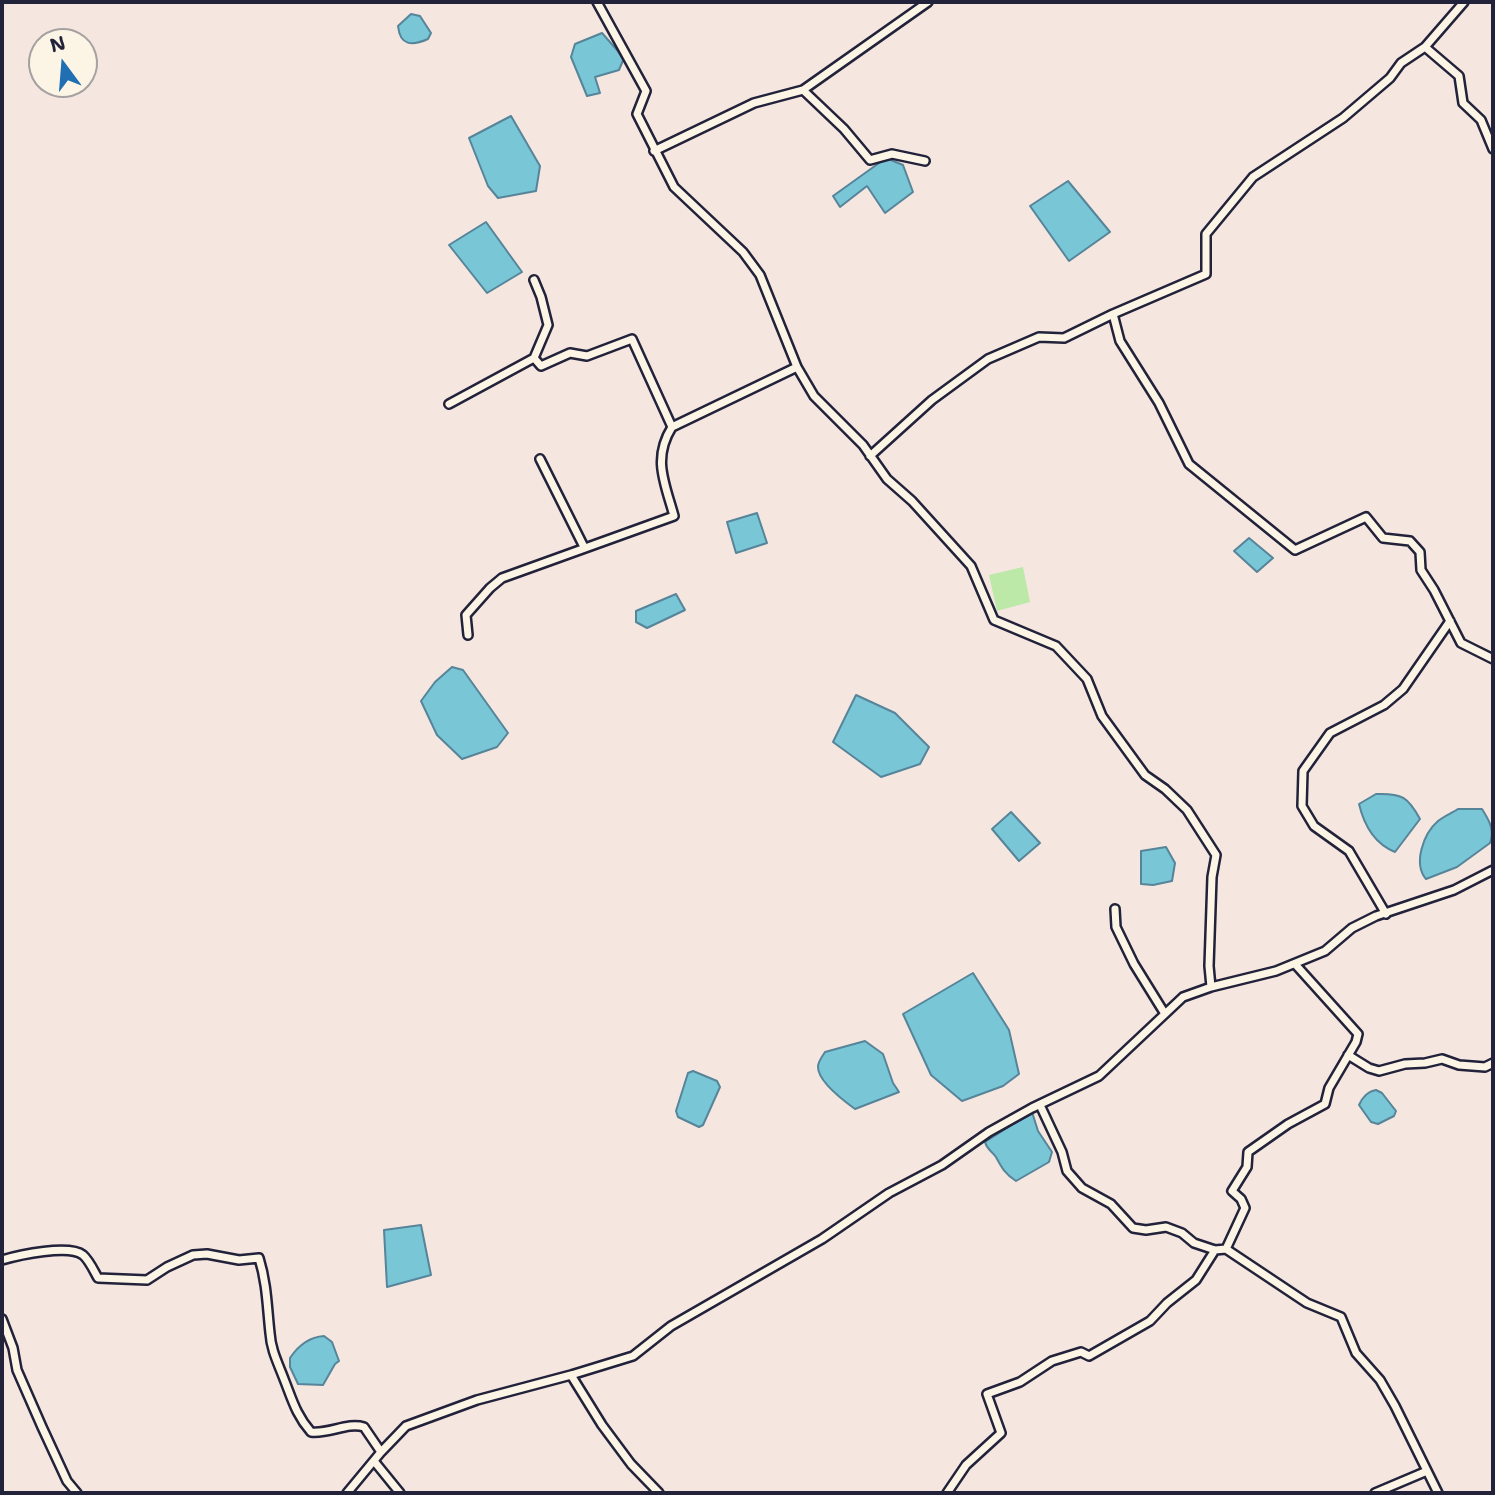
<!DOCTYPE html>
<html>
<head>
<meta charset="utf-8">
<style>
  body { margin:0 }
  #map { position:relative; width:1495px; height:1495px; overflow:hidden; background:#f5e6e0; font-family:"Shantell Sans",sans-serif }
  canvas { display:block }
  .frame { position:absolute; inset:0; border:4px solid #22223b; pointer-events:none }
  .north { position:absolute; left:28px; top:28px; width:70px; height:70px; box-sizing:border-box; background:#fcf5e5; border:2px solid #a5a1a1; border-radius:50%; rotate:344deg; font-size:19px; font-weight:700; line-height:28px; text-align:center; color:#22223b }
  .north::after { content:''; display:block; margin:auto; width:24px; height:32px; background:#1f6fb2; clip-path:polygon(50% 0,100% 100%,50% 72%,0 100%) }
</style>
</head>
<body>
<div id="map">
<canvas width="1495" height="1495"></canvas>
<div class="frame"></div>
<div class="north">N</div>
</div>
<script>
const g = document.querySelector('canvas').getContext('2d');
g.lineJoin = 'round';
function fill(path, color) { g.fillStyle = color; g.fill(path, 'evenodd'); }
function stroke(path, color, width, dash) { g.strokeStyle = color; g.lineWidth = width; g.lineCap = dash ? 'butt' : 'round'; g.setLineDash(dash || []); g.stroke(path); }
const green = new Path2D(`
  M1023,567l7,35 -33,9 -8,-36z`);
const water = new Path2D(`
  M411,14l9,2 11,17 -3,6c-16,7 -28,7 -30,-13z
  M602,33l22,25 -5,12 -24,7 5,16 -13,3 -16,-39 4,-13z
  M511,116l29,50 -4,25 -38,7 -10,-12 -19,-48z
  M886,158l17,7 10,27 -28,21 -18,-27 -27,21 -7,-11z
  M1068,181l42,51 -41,29 -39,-55z
  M486,222l36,50 -35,21 -38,-48z
  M757,513l10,30 -31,10 -9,-31z
  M1249,538l24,20 -16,14 -23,-21z
  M676,594l9,16 -38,18 -11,-6v-11z
  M452,667l11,3 45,63 -11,14 -35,12 -25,-24 -16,-34 14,-19z
  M856,695l39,18 34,34 -9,17 -39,13 -48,-35z
  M1376,794c26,-1 32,3 44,25l-25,33c-20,-8 -31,-27 -36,-48z
  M1458,809h24c7,11 13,21 8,34l-33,24 -31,12c-13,-15 -3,-45 12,-58 6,-5 14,-8 20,-12z
  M1011,812l29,31 -21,18 -27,-32z
  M1166,847l9,16 -3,18 -19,4 -12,-1v-33z
  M973,973l36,57 10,44 -16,12 -41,15 -31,-26 -28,-61z
  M865,1041l18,13 10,29 6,9 -44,17c-11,-8 -37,-27 -37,-42 0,-6 4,-10 7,-15z
  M693,1071l24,10 3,6 -17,38 -4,2 -21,-10 -2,-6 12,-38z
  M1376,1090l6,3 14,18 -2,5 -16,8 -7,-2 -12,-17c3,-7 9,-14 17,-15z
  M1032,1112l6,19 14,21 -3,10 -33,19c-11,-7 -14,-13 -20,-24 -4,-6 -9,-7 -11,-15z
  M421,1225l10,50 -44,12 -3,-57z
  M324,1336l8,6 7,19 -4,3 -12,21 -25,-1 -8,-17v-9c8,-12 19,-21 34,-22z`);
const minor = new Path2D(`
  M597,2l49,89 -9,23 37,73 69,65 17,23 37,92 17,29 49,49 24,34 25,22 59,65 23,54 62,26 31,33 15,37 43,59 20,14 22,21 29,45 -4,22 -3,89 2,21
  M1425,47l34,29 4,27 18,17 12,29
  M803,90l41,39 26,31 22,-6 33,7
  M654,151l100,-48 49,-13 125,-88
  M534,280l7,17 7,28 -14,33 7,8 29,-13 17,3 45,-17 40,88
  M1113,314l7,27 39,62 30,61 106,86 71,-33 17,21 27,3 10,11 1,18 13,20 27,53 32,16
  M449,404l85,-46
  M870,456l62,-56 56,-41 51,-22 25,1 49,-24 93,-40v-40l47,-57 90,-59 47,-40 11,-15 24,-16 39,-45
  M540,459l44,88
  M468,635l-2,-20 24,-27 12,-10 172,-62c-9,-33 -22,-57 -2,-89l125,-60
  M1115,909l1,18 18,37 31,50
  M1386,914l-37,-63 -35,-25 -12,-20 1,-35 27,-38 54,-28 19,-16 47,-68
  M1348,1055l21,13 10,3 26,-7 20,-1 17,-4 17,6 26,2 8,-4
  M1040,1105l22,47 5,19 15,17 29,16 22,24 13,2 20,-3 16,6 12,10 21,7 11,-1 81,54 34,14 15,36 24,27 15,26 43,87
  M1226,1249l19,-41 -4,-9 -9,-8 15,-24 1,-15 40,-28 37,-20 4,-16 27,-46 2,-8 -63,-70
  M2,1260c17,-5 67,-16 81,-5 6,5 11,16 15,23l49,2 20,-13 26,-12 14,-1 32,6 20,-2c8,26 8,48 11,75 1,17 8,30 14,46 8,20 12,36 27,53 19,2 36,-10 53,-5l17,25
  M2,1319l11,29 4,22 25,57 25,54 10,12
  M571,1375l31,50 29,39 28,29
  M374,1461l26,32
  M347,1493l34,-41 25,-26 71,-26 94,-25 62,-19 38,-30 151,-87 67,-46 53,-28 47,-33 43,-24 67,-32 84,-79 28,-10 65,-16 49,-20 27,-23 24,-12 78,-26 39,-20
  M947,1493l19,-28 35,-32 -14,-39 33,-12 32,-21 29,-9 8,4 61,-35 17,-18 29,-23 19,-30
  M1375,1493l52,-22`);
fill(green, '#bce9a7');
fill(water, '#79c6d7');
stroke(water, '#568499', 2);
stroke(minor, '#22223b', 12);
stroke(minor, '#fcf5e5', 7);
</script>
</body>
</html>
